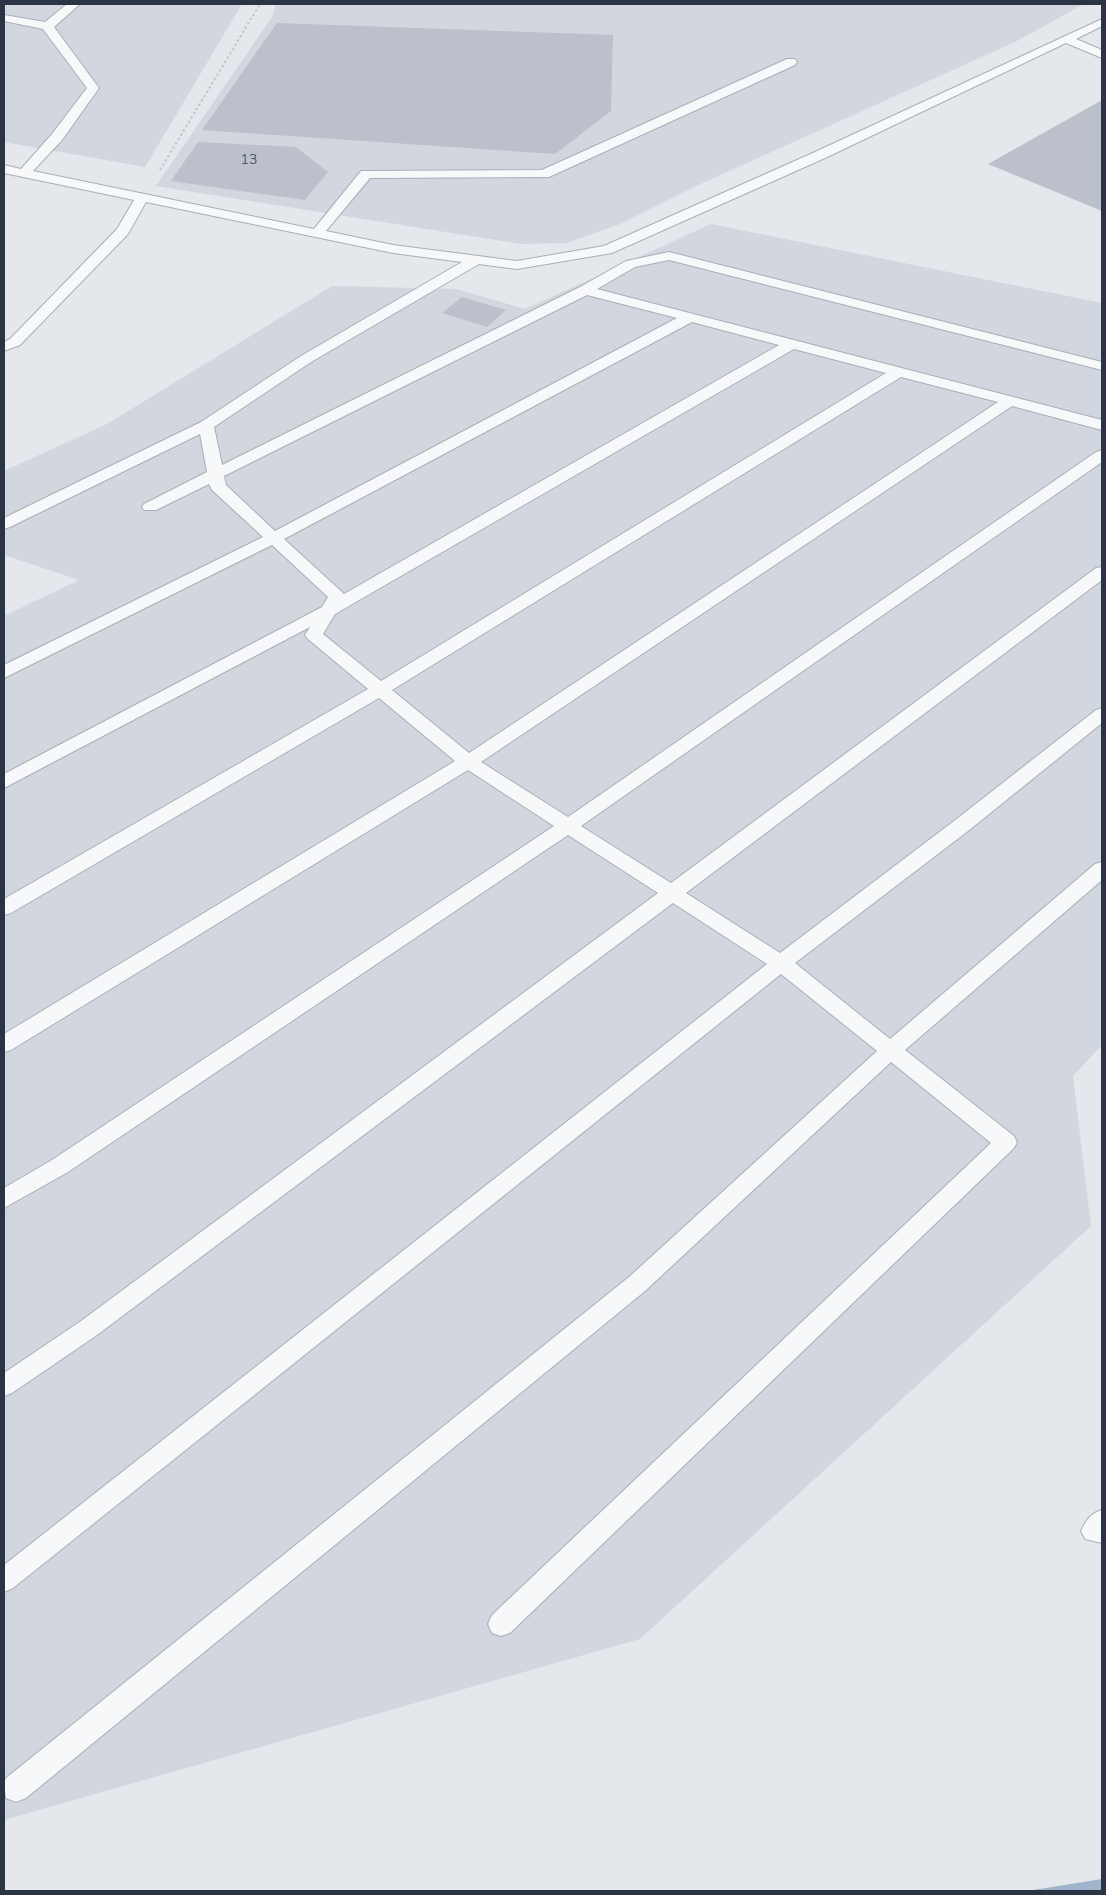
<!DOCTYPE html>
<html>
<head>
<meta charset="utf-8">
<style>
  body { margin:0 }
  #map { position:relative; width:1106px; height:1895px; overflow:hidden; background:#e4e7ec; font-family:Mulish,sans-serif }
  canvas { display:block }
  .frame { position:absolute; inset:0; border:5px solid #2b3445; pointer-events:none }
</style>
</head>
<body>
<div id="map">
<canvas width="1106" height="1895"></canvas>
<div class="frame"></div>
</div>
<script>
const g = document.querySelector('canvas').getContext('2d');
g.lineJoin = 'round';
function fill(path, color) { g.fillStyle = color; g.fill(path, 'evenodd'); }
function stroke(path, color, width, dash) { g.strokeStyle = color; g.lineWidth = width; g.lineCap = dash ? 'butt' : 'round'; g.setLineDash(dash || []); g.stroke(path); }
function drawText(font, color, halo, rows, align = 'center') {
  g.font = font + ' Mulish,sans-serif'; g.lineWidth = 4; g.setLineDash([]); g.textBaseline = 'middle'; g.strokeStyle = halo; g.fillStyle = color; for (const [text, x, y, turn = 0] of rows) {
    g.save(); g.translate(x, y); g.rotate((+turn || 0) * Math.PI / 180); g.textAlign = isNaN(turn) ? turn : align; if (halo) g.strokeText(text, 0, 0); g.fillText(text, 0, 0); g.restore();
  }
}
const built = new Path2D(`
  M4,4h238l-97,163 -141,-25z
  M276,4h808l-69,38 -319,144 -76,38 -53,19 -46,1 -365,-58 116,-169z
  M711,224l391,79v742l-29,31 18,150 -451,413 -636,181v-1204l75,-36 -75,-25v-84l103,-47 225,-138 124,3 69,20z`);
const water = new Path2D(`
  M1102,1879v12h-75z`);
const building = new Path2D(`
  M277,23l336,12 -2,76 -56,43 -353,-24z
  M1102,100v111l-114,-47z
  M198,142l98,5 32,25 -23,28 -134,-19z
  M462,297l44,13 -19,17 -45,-14z`);
const path = new Path2D(`
  M160,170l100,-166`);
const service = new Path2D(`
  M67,4h13l-26,23 45,61 -37,52 -29,31 281,58 47,-58 181,-1 245,-111h8l2,3 -2,3 -246,112 -179,1 -44,53 67,14 124,16 87,-15 211,-94 287,-133v7l-26,13 26,11v8l-36,-15 -241,115 -213,95 -95,16 -38,-5 -168,98 -97,65 8,38 358,-178 46,-26 43,-9 433,110v8l-433,-110 -34,7 -38,22 505,131v10l-90,-24 -531,356 87,55 528,-365 6,-2v12l-521,364 90,57 425,-315 6,-1v13l-416,313 94,60 174,-132 142,-111 6,-2v15l-134,108 -173,132 95,76 205,-175 7,-2v18l-197,170 109,86 3,6 -3,6 -504,485 -9,3 -9,-3 -4,-9 4,-9 499,-472 -100,-81 -246,229 -619,507 -10,4 -10,-4 -2,-14 2,-6 623,-501 248,-226 -96,-77 -768,614 -9,4v-27l763,-601 -94,-61 -576,432 -85,58 -8,3v-23l77,-52 577,-428 -90,-58 -500,337 -64,36v-20l48,-28 502,-334 -86,-56 -457,280 -7,2v-18l451,-273 -76,-63 -368,215 -7,2v-16l364,-210 -60,-50 -3,-4 5,-8 -306,161v-14l318,-167 6,-10 -56,-52 -268,133v-13l259,-128 -51,-47 -3,-6 -53,26h-12l-2,-3 2,-3 63,-32 -7,-38 -190,93 -6,2v-11l197,-96 100,-66 161,-94 -69,-9 -247,-51 -18,32 -108,111 -16,6v-9l6,-3 107,-110 17,-29 -130,-27v-8l17,4 31,-35 35,-46 -44,-59 -39,-8v-6l41,7zM587,295l90,23 -402,213 -49,-46 -2,-9zM692,322l87,23 -435,249 -60,-55zM794,349l92,24 -505,308 -58,-47 12,-20zM901,377l97,25 -529,351 -77,-63z
  M1102,1510v33l-17,-4 -4,-8c5,-11 10,-18 21,-21z`);
const farNumbernames = [
  ["13",249,160]
];
fill(built, '#d2d6de');
fill(water, '#9fb4cc');
fill(building, '#bbc0ca');
stroke(service, '#a9aeb7', 2);
stroke(path, '#c2c5cb', 2, [2.5, 2.5]);
fill(service, '#f7f8fa');
drawText('14px', '#4f5766', null, farNumbernames);
</script>
</body>
</html>
